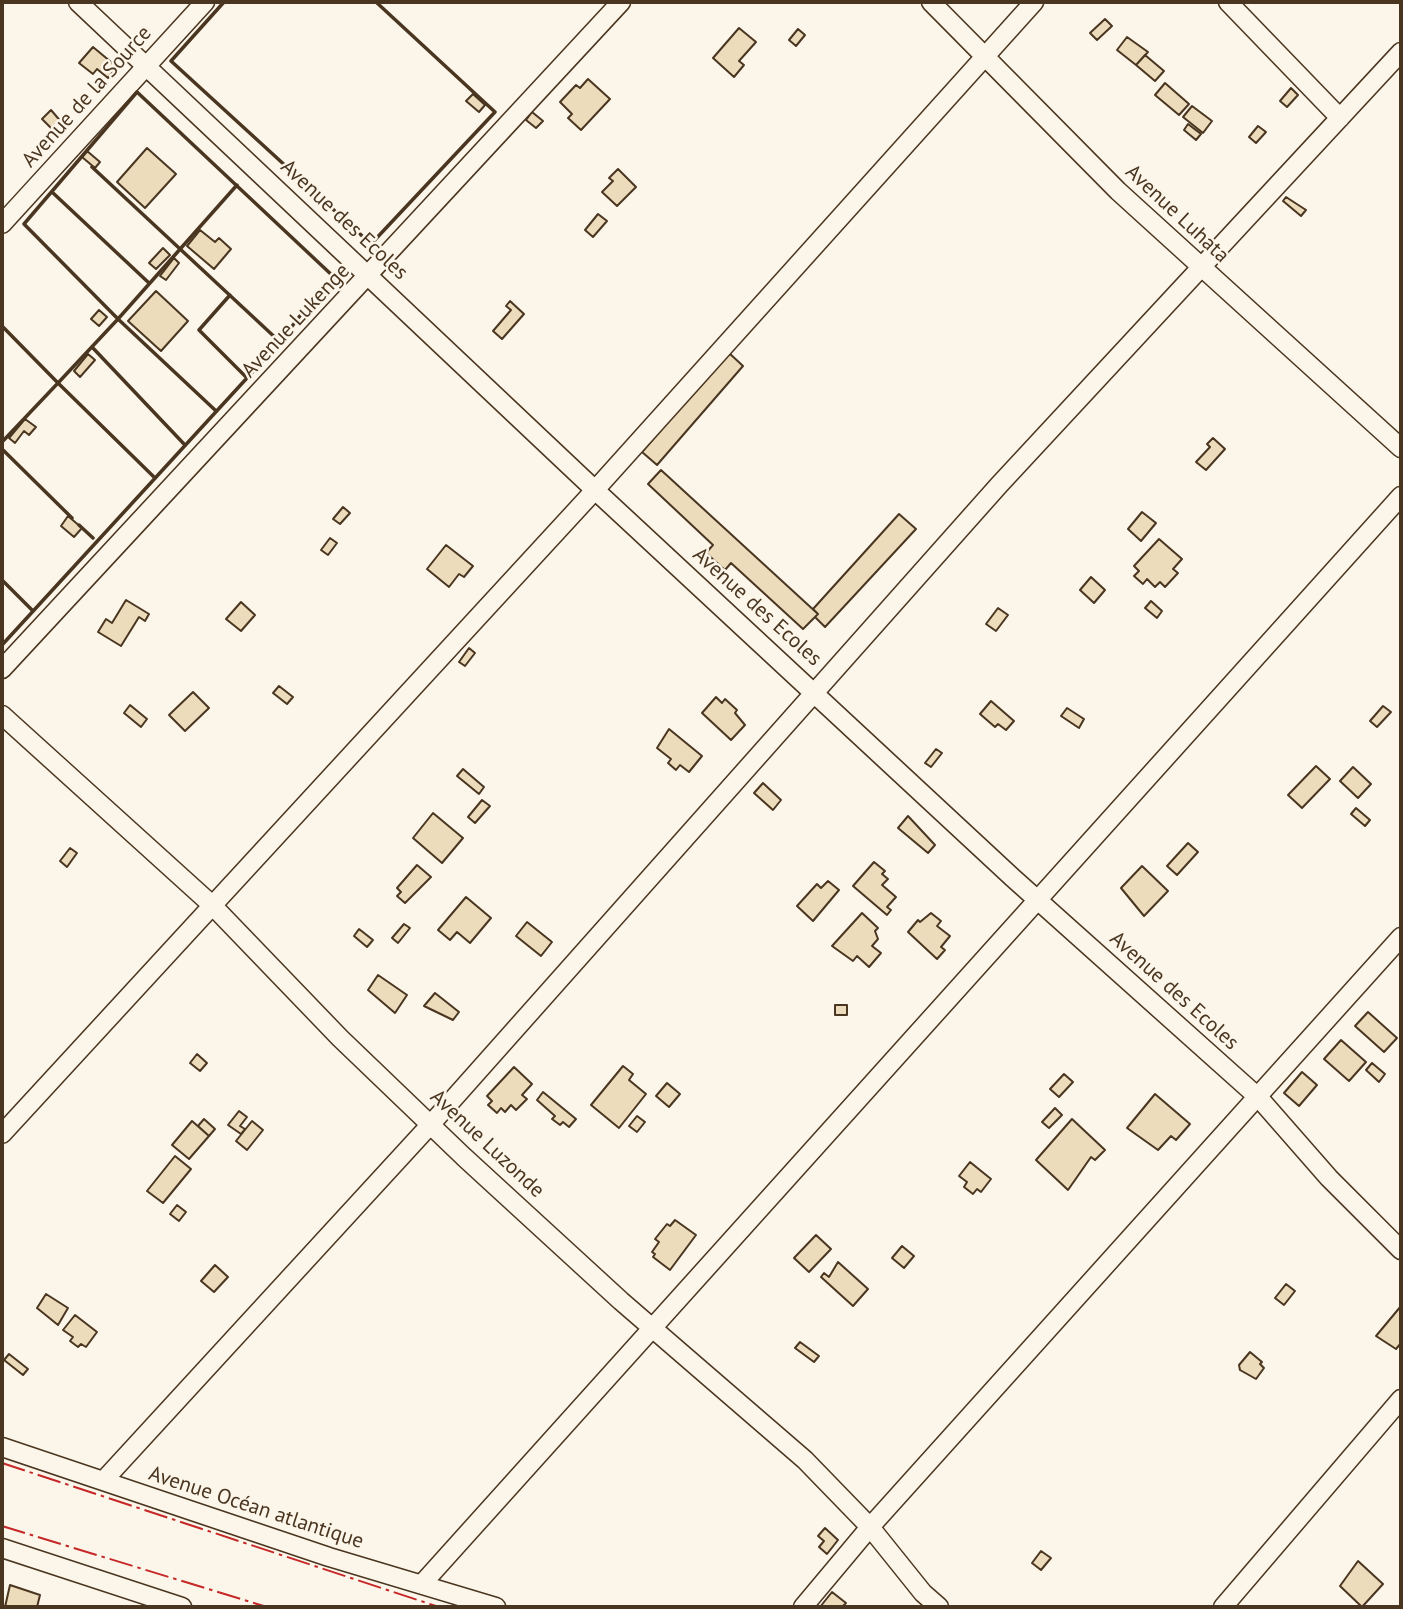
<!DOCTYPE html>
<html>
<head>
<meta charset="utf-8">
<style>
  body { margin:0 }
  #map { position:relative; width:1403px; height:1609px; overflow:hidden; background:#fbf6e9; font-family:"PT Sans",sans-serif }
  canvas { display:block }
  .frame { position:absolute; inset:0; border:4px solid #4a3520; pointer-events:none }
</style>
</head>
<body>
<div id="map">
<canvas width="1403" height="1609"></canvas>
<div class="frame"></div>
</div>
<script>
const g = document.querySelector('canvas').getContext('2d');
g.lineJoin = 'round';
function fill(path, color) { g.fillStyle = color; g.fill(path, 'evenodd'); }
function stroke(path, color, width, dash) { g.strokeStyle = color; g.lineWidth = width; g.lineCap = dash ? 'butt' : 'round'; g.setLineDash(dash || []); g.stroke(path); }
function drawText(font, color, halo, rows, align = 'center') {
  g.font = font + ' "PT Sans",sans-serif'; g.lineWidth = 5; g.setLineDash([]); g.textBaseline = 'middle'; g.strokeStyle = halo; g.fillStyle = color; for (const [text, x, y, turn = 0] of rows) {
    g.save(); g.translate(x, y); g.rotate((+turn || 0) * Math.PI / 180); g.textAlign = isNaN(turn) ? turn : align; if (halo) g.strokeText(text, 0, 0); g.fillText(text, 0, 0); g.restore();
  }
}
const building = new Path2D(`
  M1105,19l7,7 -15,14 -7,-7z
  M739,28l17,14 -17,19 5,4 -10,12 -21,-19z
  M798,29l7,6 -9,11 -7,-6z
  M1127,37l21,15 -12,13 -19,-15z
  M93,47l24,20 -9,11 -11,-9 -4,5 -14,-11z
  M1145,55l19,16 -9,10 -19,-16z
  M588,79l22,20 -29,31 -13,-12 4,-4 -12,-12 16,-17 4,3z
  M1165,83l24,21 -10,11 -24,-20z
  M1291,88l7,7 -11,12 -7,-6z
  M473,94l12,11 -6,7 -13,-11z
  M1192,106l20,15 -9,12 -20,-16z
  M51,110l12,14 -8,8 -13,-13z
  M532,112l11,9 -7,7 -10,-8z
  M1188,124l13,10 -5,6 -12,-10z
  M1258,126l8,6 -10,11 -7,-6z
  M147,148l29,26 -31,34 -28,-26z
  M87,151l13,11 -5,6 -13,-11z
  M618,169l18,18 -19,19 -15,-14 11,-11 -4,-3z
  M1286,197l20,13 -5,6 -18,-15z
  M598,214l9,7 -14,16 -8,-7z
  M200,230l15,12 4,-4 12,11 -17,20 -27,-23z
  M163,248l7,7 -14,14 -7,-6z
  M174,258l5,5 -13,17 -6,-4z
  M156,291l32,30 -27,30 -33,-30z
  M510,301l14,13 -22,25 -9,-8 18,-21 -5,-4z
  M99,310l8,7 -8,9 -8,-7z
  M728,352l15,14 -86,99 -15,-13z
  M88,354l7,6 -15,17 -6,-6z
  M25,419l11,8 -7,8 -5,-4 -9,12 -6,-5z
  M1213,438l12,11 -19,21 -10,-8 14,-15 -3,-3z
  M661,470l157,144 -15,15 -72,-66 -6,7 -19,-17 7,-8 -65,-61z
  M343,507l7,6 -10,11 -7,-5z
  M1142,512l14,11 -15,18 -13,-12z
  M899,514l17,15 -91,98 -10,-10 3,-3 -5,-5z
  M68,516l14,12 -8,9 -13,-11z
  M330,538l7,5 -9,12 -7,-5z
  M1159,539l23,20 -9,10 5,4 -13,14 -5,-5 -5,5 -8,-8 -4,5 -9,-8 5,-5 -5,-5z
  M446,545l27,21 -9,11 -5,-3 -10,13 -22,-18z
  M1091,577l14,13 -11,13 -14,-13z
  M126,600l23,14 -4,7 -6,-4 -18,29 -23,-14 8,-13 6,4z
  M1151,601l11,10 -5,7 -12,-10z
  M241,602l14,13 -14,16 -15,-12z
  M998,608l10,7 -12,16 -10,-7z
  M469,648l6,5 -10,13 -6,-4z
  M279,686l14,11 -6,7 -14,-11z
  M193,692l16,16 -24,23 -16,-16z
  M716,697l6,6 3,-4 12,11 -2,3 10,12 -14,15 -29,-27z
  M991,701l23,20 -8,9 -8,-6 -3,3 -15,-13z
  M130,705l17,14 -6,8 -17,-14z
  M1383,706l8,6 -14,15 -7,-6z
  M1067,708l17,11 -5,9 -18,-12z
  M669,729l33,27 -13,16 -9,-7 -4,5 -8,-7 3,-4 -14,-11z
  M936,749l6,4 -11,14 -6,-4z
  M1316,766l14,13 -28,29 -14,-13z
  M1353,767l18,17 -13,14 -18,-17z
  M463,769l21,18 -5,7 -22,-18z
  M763,783l18,17 -8,10 -19,-17z
  M482,800l8,6 -15,17 -7,-6z
  M1356,808l14,12 -5,6 -14,-12z
  M433,813l30,25 -21,25 -29,-25z
  M908,816l27,29 -7,8 -30,-25z
  M1188,843l10,9 -21,23 -10,-9z
  M70,848l7,5 -10,14 -7,-6z
  M874,862l11,9 -3,3 6,5 -6,6 14,12 -9,10 4,3 -4,5 -34,-29z
  M417,865l14,12 -26,26 -8,-7 4,-4 -4,-4z
  M1142,866l26,25 -24,25 -23,-28z
  M828,881l11,9 -26,31 -16,-15 20,-22 4,4z
  M466,897l25,21 -21,25 -13,-11 -7,8 -12,-10z
  M862,913l16,15 -3,3 3,8 -6,7 9,7 -12,14 -12,-11 -4,5 -21,-15z
  M931,913l10,8 -4,5 13,10 -9,11 4,3 -8,9 -29,-27 10,-12 2,2z
  M527,922l25,20 -11,14 -25,-20z
  M404,924l6,4 -12,15 -6,-5z
  M359,929l14,11 -6,7 -13,-11z
  M378,975l29,20 -12,18 -27,-23z
  M435,993l24,19 -6,8 -29,-14z
  M835,1005h12v10h-12z
  M1368,1012l29,26 -13,14 -29,-26z
  M1341,1040l25,22 -17,19 -25,-22z
  M197,1054l10,9 -7,8 -10,-8z
  M1372,1063l13,11 -6,8 -13,-12z
  M623,1066l10,8 -4,6 17,14 -27,34 -28,-23z
  M514,1067l18,17 -10,11 5,4 -11,11 -5,-5 -6,7 -4,-4 -4,5 -9,-8 4,-4 -5,-5z
  M1302,1072l15,13 -18,21 -15,-13z
  M1064,1074l9,8 -14,15 -9,-8z
  M667,1083l13,11 -11,13 -13,-11z
  M543,1092l33,27 -7,8 -6,-5 -3,3 -8,-6 3,-3 -18,-16z
  M1155,1094l35,30 -14,16 -5,-4 -13,14 -31,-22z
  M1055,1108l7,7 -13,13 -7,-6z
  M239,1111l8,6 -7,9 5,3 -4,5 -13,-9z
  M637,1116l8,6 -8,10 -8,-6z
  M204,1119l11,10 -6,7 -11,-10z
  M1072,1119l33,31 -10,10 -4,-3 -23,33 -32,-30z
  M192,1121l17,15 -20,23 -17,-14z
  M252,1121l11,9 -16,20 -11,-9z
  M175,1156l16,13 -28,34 -16,-12z
  M970,1162l21,17 -10,13 -4,-3 -4,5 -9,-7 3,-5 -8,-6z
  M177,1205l9,7 -7,9 -9,-7z
  M675,1220l21,15 -26,35 -17,-13 2,-3 -3,-2 7,-10 -4,-3 12,-15 3,2z
  M816,1235l15,14 -22,23 -15,-14z
  M902,1246l12,10 -10,12 -12,-10z
  M838,1262l30,27 -15,17 -32,-29 3,-4 5,4z
  M215,1265l13,12 -14,15 -13,-11z
  M1286,1284l9,7 -11,14 -9,-7z
  M46,1294l22,14 -10,17 -21,-17z
  M1401,1306v37l-5,6 -20,-13z
  M75,1315l22,17 -11,15 -5,-3 -3,3 -8,-6 3,-4 -10,-7z
  M800,1342l19,14 -5,6 -19,-14z
  M1250,1352l12,10 -2,2 4,4 -8,11 -16,-9 -1,-5z
  M9,1354l19,15 -5,6 -19,-15z
  M825,1528l13,12 -11,14 -8,-7 5,-6 -6,-5z
  M1041,1551l10,7 -10,12 -9,-7z
  M1358,1561l25,23 -21,23 -22,-21z
  M10,1585l30,10 -3,12h-32z
  M832,1592l14,11 -4,4h-22z`);
const minor = new Path2D(`
  M78,2l517,488 418,388 246,220 70,80 72,72
  M931,2l187,189 283,257
  M1228,2l112,116
  M2,224l203,-222
  M2,669l619,-667
  M2,715l210,190 128,133 124,119 157,144 184,159 65,67 53,66 16,14
  M2,1134l593,-644 439,-488
  M2,1447l327,110 167,50
  M104,1480l327,-356 568,-639 402,-433
  M2,1548l180,59
  M422,1584l979,-1088
  M803,1607l67,-80 531,-590
  M1223,1607l178,-208`);
const wall = new Path2D(`
  M224,2l-53,59 200,183 124,-132 -119,-110
  M92,167l188,175
  M52,192l97,91
  M230,295l-31,35 47,47
  M2,326l56,57 60,-64 -94,-95 113,-132 198,186 -13,9 -42,55 -278,303
  M92,347l92,97
  M215,410l-97,-91 119,-134
  M2,442l56,-59 97,95
  M2,449l70,69
  M79,525l14,13
  M2,580l31,31`);
const power = new Path2D(`
  M2,1463l437,144
  M2,1526l265,81`);
const streetNames = [
  ["Avenue de la Source",87,97,-48],
  ["Avenue Luhata",1177,214,43],
  ["Avenue des Ecoles",344,220,43],
  ["Avenue Lukenge",296,321,-47],
  ["Avenue des Ecoles",757,607,42],
  ["Avenue des Ecoles",1174,991,42],
  ["Avenue Luzonde",487,1144,43],
  ["Avenue Océan atlantique",256,1508,18]
];
fill(building, '#ecdcbc');
stroke(building, '#4a3520', 2);
stroke(minor, '#4a3520', 21);
stroke(minor, '#fbf6e9', 18);
stroke(wall, '#4a3520', 3.5);
stroke(power, '#c62828', 2, [24, 5, 3.5, 5]);
drawText('21px', '#4a3520', '#fbf6e9', streetNames);
</script>
</body>
</html>
